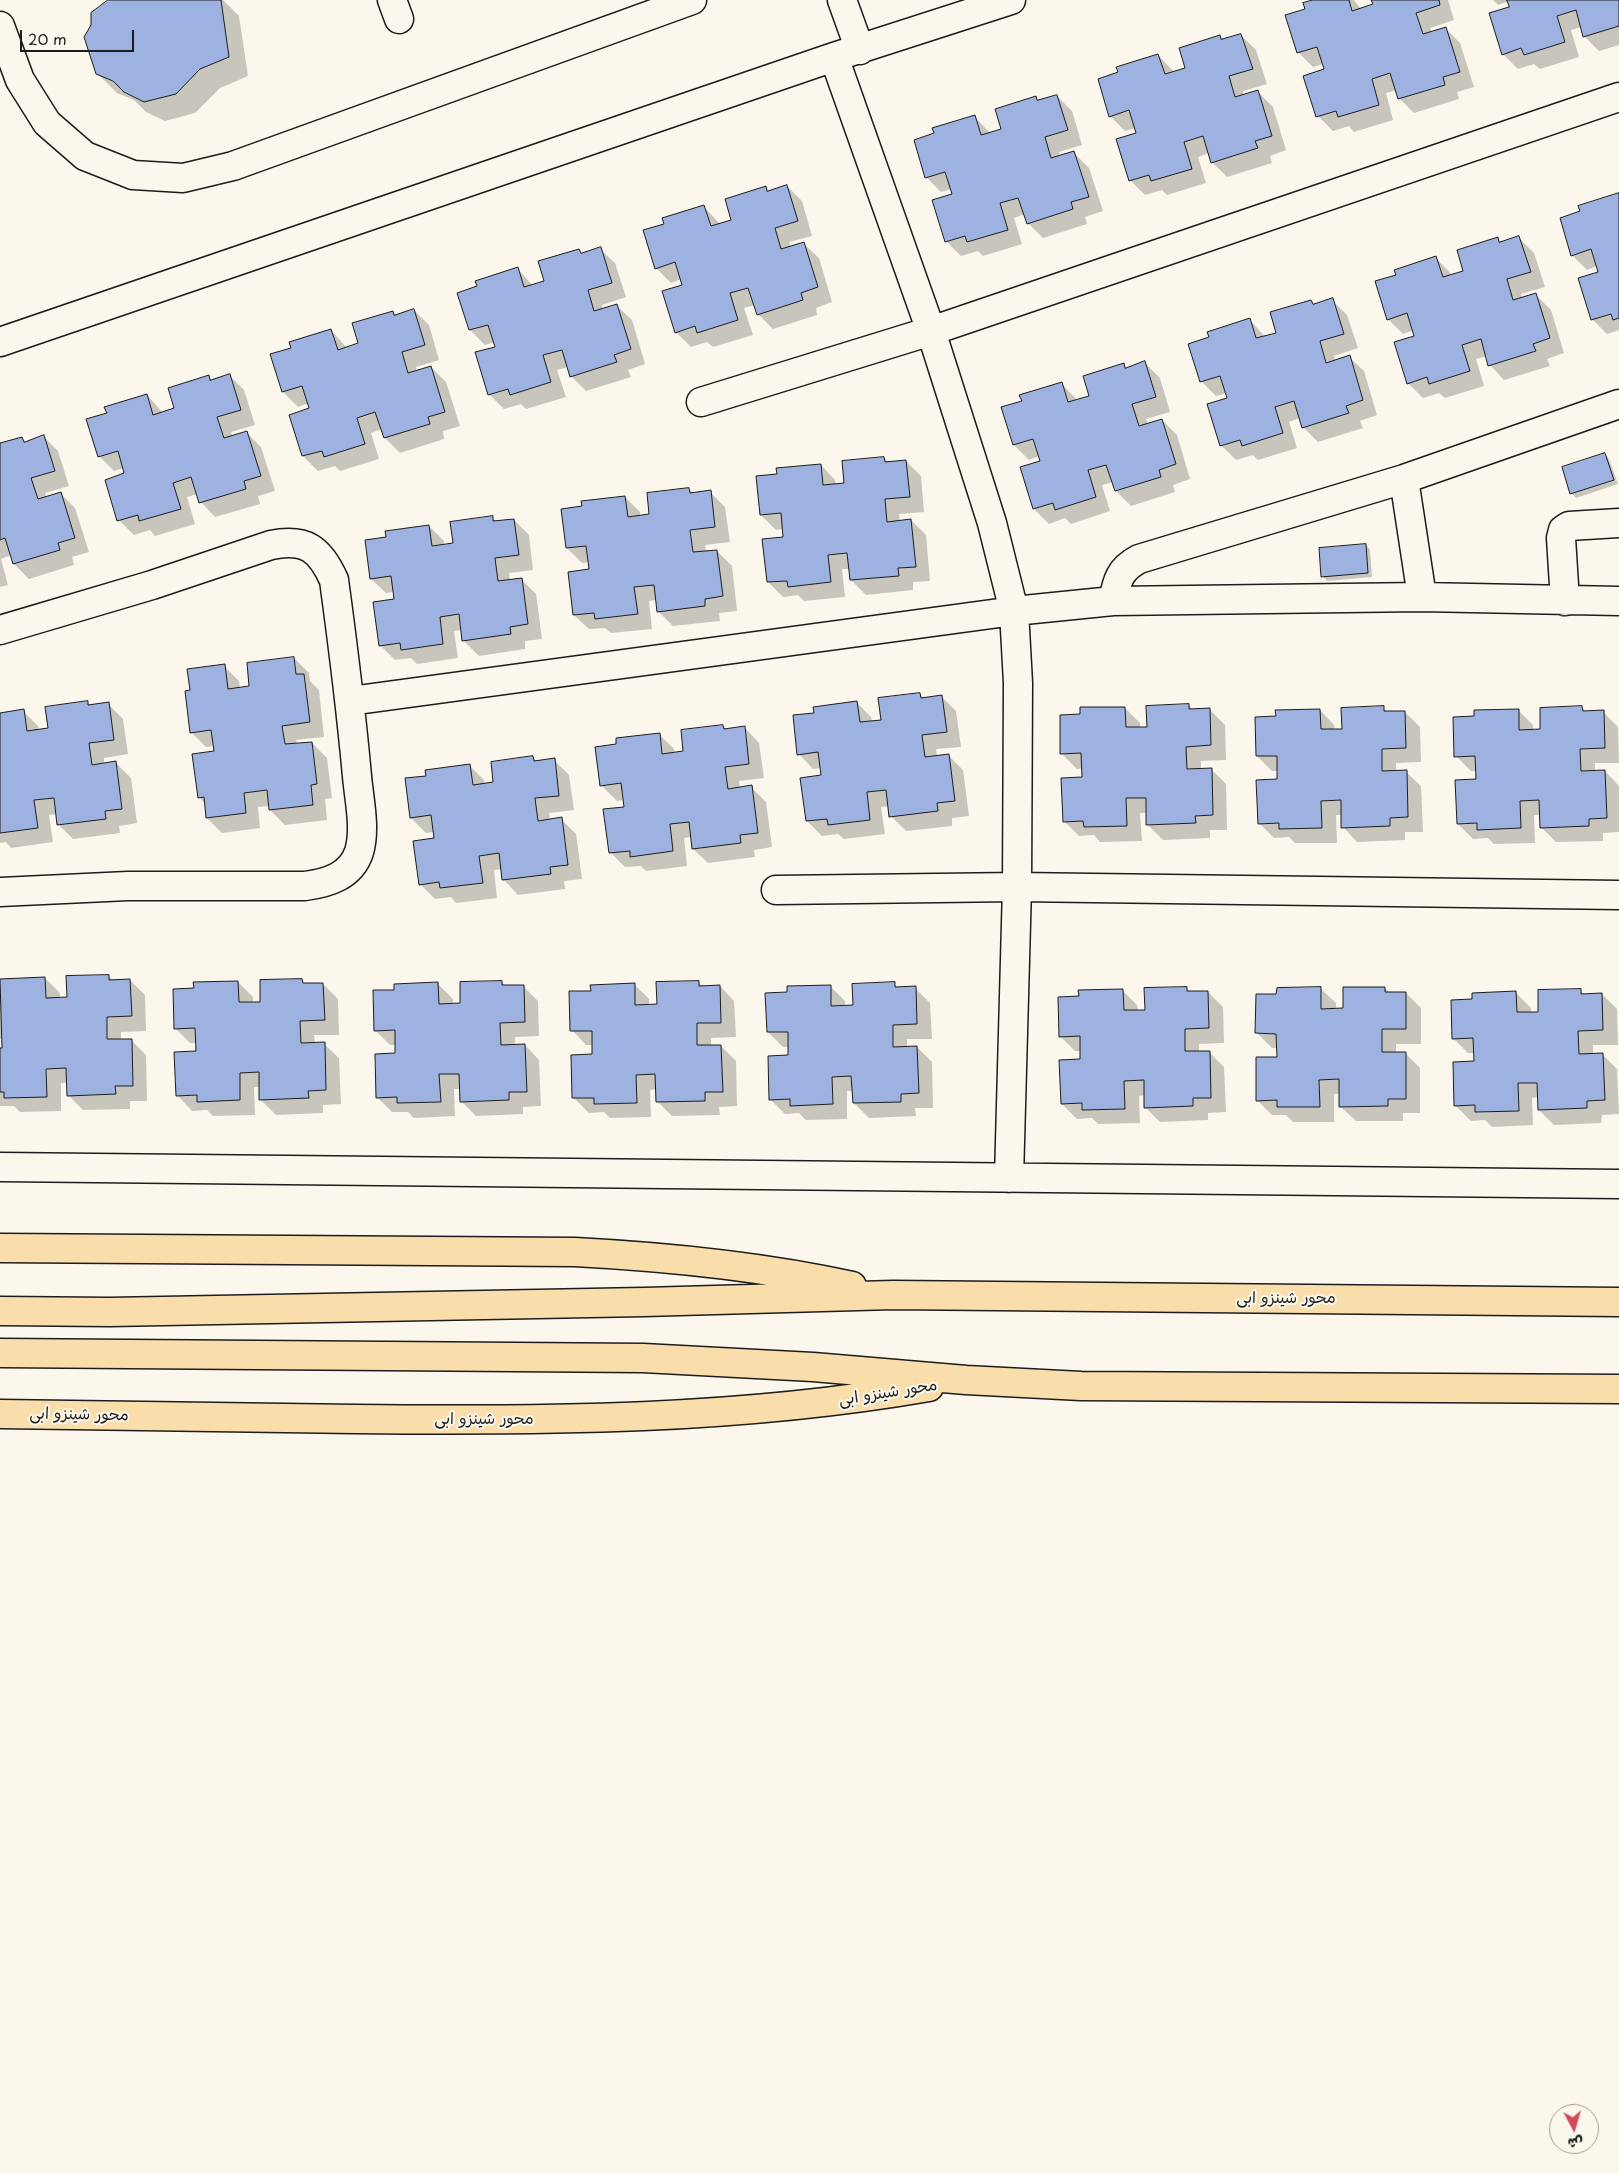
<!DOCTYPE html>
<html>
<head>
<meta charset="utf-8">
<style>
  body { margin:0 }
  #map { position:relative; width:1619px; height:2174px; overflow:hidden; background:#fbf7ec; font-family:"Playpen Sans","Playpen Sans Arabic",sans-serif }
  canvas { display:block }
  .north { position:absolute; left:1549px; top:2104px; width:50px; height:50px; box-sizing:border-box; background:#fbf7ec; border:1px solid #a29f99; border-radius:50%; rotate:174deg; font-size:14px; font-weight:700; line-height:20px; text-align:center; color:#1c1c1c }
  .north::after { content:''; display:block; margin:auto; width:18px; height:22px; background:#d1495b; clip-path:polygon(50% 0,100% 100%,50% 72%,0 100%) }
  .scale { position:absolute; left:20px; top:30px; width:114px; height:22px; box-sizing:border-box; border:2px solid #1c1c1c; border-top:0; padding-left:6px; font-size:15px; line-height:18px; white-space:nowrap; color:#1c1c1c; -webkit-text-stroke:4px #fbf7ec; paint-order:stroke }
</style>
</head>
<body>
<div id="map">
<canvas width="1619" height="2174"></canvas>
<div class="north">ش</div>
<div class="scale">20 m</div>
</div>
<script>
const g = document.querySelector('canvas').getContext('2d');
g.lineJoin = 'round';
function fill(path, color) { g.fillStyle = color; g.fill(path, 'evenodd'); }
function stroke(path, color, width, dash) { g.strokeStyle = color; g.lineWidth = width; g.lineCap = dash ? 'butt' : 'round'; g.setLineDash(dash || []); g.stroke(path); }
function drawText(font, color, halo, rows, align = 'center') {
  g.font = font + ' "Playpen Sans","Playpen Sans Arabic",sans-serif'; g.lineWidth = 4; g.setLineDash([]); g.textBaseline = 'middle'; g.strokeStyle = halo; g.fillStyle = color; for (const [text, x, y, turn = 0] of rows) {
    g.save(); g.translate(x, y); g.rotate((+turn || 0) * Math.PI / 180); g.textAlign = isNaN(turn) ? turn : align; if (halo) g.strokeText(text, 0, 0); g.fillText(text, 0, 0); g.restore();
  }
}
const shadow = new Path2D(`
  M110,0h113l16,16 9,60 -28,12 -25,25 -30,8 -19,-9 -12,-12 -17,-7 -20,-20z
  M1317,0h37l7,9 13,-4 -1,-5h75l6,20 -24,8 2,4 13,-4 15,15 14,44 -17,5 2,7 -45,14 -15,-15 -2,-8 -11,3 7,27 -39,12 -5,-6 -16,5 -15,-15 7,-46 -2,-6 -10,3 -15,-15 9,-43z
  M1493,0h126v45l-20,6 -15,-15 -2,-9 -11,3 8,27 -39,12 -6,-5 -16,5 -15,-15 7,-46 -1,-7 -11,4z
  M1241,35l15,15 11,34 -24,7 1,5 14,-4 15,15 13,43 -16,6 2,7 -45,14 -15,-15 -3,-9 -11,4 8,26 -39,12 -5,-5 -17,5 -15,-15 8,-46 -2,-6 -11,3 -15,-15 9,-43 39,-18 16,17 13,-3 33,-33 4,4z
  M1057,96l15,15 10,34 -23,7 1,5 14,-4 15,15 14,43 -18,6 2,7 -44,14 -15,-15 -3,-9 -11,4 8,26 -39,12 -5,-5 -17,5 -15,-15 8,-46 -2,-6 -11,3 -15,-15 9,-43 39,-18 16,17 13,-3 32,-32 4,3z
  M787,186l15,15 10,35 -23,6 2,6 13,-4 15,14 13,44 -16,6 1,7 -44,14 -15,-15 -3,-9 -11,3 9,27 -40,12 -6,-5 -16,5 -15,-15 8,-46 -2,-7 -11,4 -15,-15 9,-43 39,-18 16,17 13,-4 33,-32 4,4z
  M1619,194v136l-12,4 -15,-15 7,-47 -2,-6 -10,4 -15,-15 9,-43z
  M1519,238l15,15 11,34 -24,7 1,5 14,-4 15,15 13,43 -17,6 3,7 -46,14 -14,-15 -3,-9 -11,3 8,27 -39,12 -6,-5 -16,5 -15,-15 8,-46 -2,-7 -11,4 -15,-15 9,-43 39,-18 16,17 13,-3 33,-33 4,4z
  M600,249l15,14 11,34 -24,8 1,5 14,-4 15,14 13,44 -17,6 3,7 -45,14 -15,-15 -3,-9 -11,3 9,27 -40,12 -5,-5 -17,5 -15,-15 8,-47 -2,-5 -10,3 -15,-15 9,-43 39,-18 15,17 13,-4 33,-32 3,4z
  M1332,300l15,15 11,33 -24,8 1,5 14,-4 15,14 13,44 -17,6 3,7 -45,14 -15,-15 -3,-9 -11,4 8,26 -39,12 -5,-5 -17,5 -15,-15 8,-47 -2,-5 -11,3 -15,-15 10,-43 39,-18 15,17 13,-4 33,-32 3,4z
  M414,310l15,15 10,35 -23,7 1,5 14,-5 15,15 14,44 -17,5 1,8 -44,14 -15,-15 -3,-9 -11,4 8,26 -39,12 -5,-5 -17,5 -15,-15 8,-47 -2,-6 -11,4 -15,-15 9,-43 39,-19 16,18 13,-4 33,-32 3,4z
  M1145,363l15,15 10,34 -24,7 2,5 14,-4 15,15 13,44 -17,6 2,7 -44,14 -15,-15 -3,-9 -11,3 8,26 -39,13 -6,-6 -16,6 -15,-15 -13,-41 20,-6 -2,-6 -10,4 -15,-15 9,-43 39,-18 16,17 12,-4 33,-33 4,5z
  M229,375l15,15 11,35 -24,7 2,4 13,-4 15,15 14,44 -17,5 2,8 -45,13 -14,-15 -3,-8 -11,3 8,27 -40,12 -5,-6 -16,5 -15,-15 7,-46 -2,-6 -10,3 -15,-15 9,-43 39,-18 16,18 12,-4 33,-32 4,3z
  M43,436l15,15 11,35 -24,7 2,5 13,-5 15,15 14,44 -17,5 2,8 -45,14 -15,-15 -3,-9 -10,4 7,26 -8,2v-142l22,-7 4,4z
  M1605,454l4,5 9,25 -42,14 -5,-5z
  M884,458l5,5 17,-2 15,15 3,36 -25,2 1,7 11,-1 15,15 4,46 -17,1v8l-47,5 -15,-15 -1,-11h-8l3,28 -41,4 -6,-6 -15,2 -15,-15 17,-44 -1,-9 -8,1 -15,-15 17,-40 43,-10 14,15 1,5 9,-1z
  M689,489l4,4 17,-1 15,15 5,35 -25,3 1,7 11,-1 15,15 5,45 -18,2 1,8 -47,5 -15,-15 -1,-11 -8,1 3,28 -41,4 -6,-5 -16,1 -15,-14 17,-45 -1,-8 -8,1 -15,-15 58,-51 15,15v4l11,-1z
  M492,518l5,4 17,-2 15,15 4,35 -24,3 1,7 11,-1 15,15 6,45 -17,2v8l-46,7 -15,-15 -2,-11 -8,1 4,27 -41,6 -6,-6 -16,2 -15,-15 15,-45 -1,-8 -8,1 -15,-14 16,-41 42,-12 15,15v5l11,-2z
  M1366,545l4,5 2,27 -45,4 -4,-5z
  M294,658l15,15 1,8 9,9 5,47 -28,3 1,4 15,-1 15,15 5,40 -7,1 2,21 -42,5 -15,-15v-4l-12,1 2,21 -38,5 -15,-15 -1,-13 -7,-8 16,-45v-6l-9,1 -15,-15v-41l33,-25 15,15 1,8 11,-2z
  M920,694l4,5 17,-3 15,15 5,36 -25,2 1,8 11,-2 15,15 6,46 -17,2v8l-46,5 -15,-15 -2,-10 -8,1 4,27 -41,5 -6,-5 -16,2 -15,-15 16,-45 -1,-8 -9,1 -14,-15 16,-40 41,-12 15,15 1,5 10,-1z
  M87,702l4,4 17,-2 15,15 5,35 -24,4v6l12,-1 15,15 6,45 -18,3 1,7 -47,6 -15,-15 -1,-10 -8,1 4,27 -42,6 -5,-6 -6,1v-129l23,-3 15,15 1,4 10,-1z
  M1189,705l4,5h17l15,15 1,35 -25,1v9l10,-1 15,15 1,46h-17v8l-47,2 -15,-15 -1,-12h-7l2,28 -42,1 -6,-7 -15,1 -15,-15 19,-43v-10l-6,1 -15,-15 20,-39 43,-7 15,15v5h8z
  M1383,708l5,4h17l15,15 1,35 -25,1v9h10l15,14 2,46h-18v8l-48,2 -14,-15 -1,-12h-6l1,28h-42l-6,-6 -15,1 -15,-15 20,-43 -1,-9h-6l-15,-15 20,-39 43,-7 14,15 1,6 8,-1z
  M1582,708l5,4h16l15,15 1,36h-24v9l10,-1 14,15v46l-16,1v8l-47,1 -15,-15v-12h-7l1,28 -41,1 -6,-6 -15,1 -15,-15 19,-43v-10h-6l-15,-15 20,-38 42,-8 15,15v6l9,-1z
  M723,726l4,4 18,-2 14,15 5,35 -25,3 1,7 11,-1 15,15 6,45 -18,3 1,7 -47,6 -15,-14 -1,-12 -8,1 3,28 -41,5 -5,-5 -16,1 -15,-15 15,-44 -1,-8 -7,1 -15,-15 16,-41 41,-11 15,15 1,5 10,-2z
  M533,757l4,5 17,-2 15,15 5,35 -25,3 1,7 11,-1 15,15 6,45 -18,2 1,8 -47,6 -14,-15 -2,-11 -8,1 3,28 -41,5 -5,-6 -16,2 -15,-15 15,-44 -1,-8 -8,1 -15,-15 17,-41 41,-12 15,15 1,5 10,-2z
  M109,976l5,5 16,-1 15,15 1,36 -25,1v8h10l15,15 1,46h-17v8l-47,1 -15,-15 -1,-12h-6v28l-41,1 -6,-6h-14v-57h4l-1,-10h-3v-53l45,-8 15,15v6h8z
  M302,980l4,5 17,-1 15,15 1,36h-25l1,9h9l15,14 2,46 -18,1v8l-47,2 -15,-15 -1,-13h-6l1,28 -42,1 -6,-6 -15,1 -14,-15 19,-43v-10h-7l-15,-15 20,-38 43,-8 15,15v6h8z
  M502,982l4,4h17l15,15 1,35 -24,1v9l10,-1 14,15 2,46 -18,1v7l-47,2 -15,-15v-12h-7l1,27 -41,2 -6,-6h-16l-15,-15 20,-43v-9h-7l-15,-15 20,-39 43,-7 15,15v6h9z
  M698,982l5,5 17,-1 14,15 2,36 -25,1v8h10l15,15 1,45 -18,1 1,8 -48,1 -15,-15v-12l-7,1 1,27 -41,1 -6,-6 -15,1 -15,-15 19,-43v-10h-7l-14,-15 20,-38 42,-8 15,15v6h9z
  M894,984l5,4h16l15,15 2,36h-25v9l10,-1 15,15 1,46h-18l1,8 -47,2 -15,-15 -1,-12h-6v28l-41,1 -7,-7 -14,1 -15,-15 20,-42 -1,-10h-6l-15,-15 20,-39 42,-7 15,15v6l9,-1z
  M1186,988l5,4h17l15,15 1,36 -25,1v8h10l15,15 2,45 -18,1v7l-48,2 -14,-14 -1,-13 -6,1 1,27 -42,1 -6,-6 -15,1 -15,-15 20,-44 -1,-9h-6l-15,-15 20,-38 42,-8 15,15 1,6h8z
  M1385,988l5,5h16l15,15v36h-25v9h9l15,15v45h-17v8h-47l-15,-14v-13h-7v28h-41l-7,-7h-14l-15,-15 21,-42v-10h-6l-15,-15 21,-38 43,-6 15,14v7h8z
  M1580,990l5,5 17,-1 15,15 1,36h-25v9h9l15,15 2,45 -17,1 -1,8 -47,2 -15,-15v-13l-7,1 1,27 -41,2 -7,-7 -14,1 -15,-15 19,-43v-10h-7l-14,-14 19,-39 43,-7 15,15v5h9z`);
const building = new Path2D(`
  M108,0h113l8,57 -29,12 -24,25 -32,8 -20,-10 -11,-11 -17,-7 -12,-37 7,-12v-12z
  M1313,0h36l3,11 21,-7 -2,-4h68l1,5 -24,8 7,21 23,-7 14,45 -17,5 2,8 -47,14 -8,-26 -18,6 7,26 -41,12 -2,-6 -20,6 -13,-41 21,-7 -7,-22 -20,6 -12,-38 20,-6 -2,-6z
  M1507,0h112v26l-36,11 -7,-27 -19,6 8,26 -41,13 -3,-7 -19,7 -13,-42 20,-6z
  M1241,34l12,35 -24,7 6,21 23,-7 14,46 -17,5 3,7 -47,15 -8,-27 -19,6 8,27 -41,12 -2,-6 -20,6 -13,-42 20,-6 -7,-23 -20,7 -11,-38 20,-7 -2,-5 42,-13 7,20 20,-6 -6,-20 41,-13 1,4z
  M1057,95l11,35 -23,7 6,21 23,-7 15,46 -18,5 2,7 -46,15 -9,-26 -18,5 8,27 -41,12 -2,-6 -20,6 -13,-42 20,-6 -7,-22 -20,6 -11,-38 20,-7 -2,-5 43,-13 6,20 20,-6 -6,-20 41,-13 1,4z
  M787,185l11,36 -23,7 6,21 23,-7 14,45 -17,6 2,7 -46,15 -9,-27 -18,5 8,27 -41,13 -2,-7 -20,7 -13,-42 20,-6 -7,-23 -20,7 -12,-39 21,-6 -2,-6 42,-13 7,21 20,-6 -6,-21 41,-13 1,5z
  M1619,193v125l-6,2 -2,-6 -20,6 -13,-42 20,-6 -7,-23 -20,7 -11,-38 20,-7 -2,-5z
  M1519,236l12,36 -24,7 6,21 23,-7 14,45 -17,6 3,7 -48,15 -7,-27 -19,6 8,26 -41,13 -2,-7 -20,7 -13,-42 20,-6 -7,-23 -20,7 -12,-39 21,-6 -2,-5 42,-14 7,21 20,-6 -6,-21 41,-13 1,5z
  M601,247l11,36 -24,7 6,21 23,-7 14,45 -17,6 3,7 -47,15 -8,-27 -19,5 8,27 -41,13 -2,-6 -20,6 -13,-43 20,-5 -7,-22 -19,5 -12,-37 20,-7 -2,-5 43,-14 6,20 20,-6 -6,-20 41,-12 2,4z
  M1333,298l11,36 -24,7 6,22 24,-8 13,45 -17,6 3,7 -47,15 -8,-27 -19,6 8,26 -41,13 -2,-6 -20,6 -13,-42 20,-6 -7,-22 -20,6 -12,-38 21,-7 -2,-5 43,-14 6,20 20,-5 -6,-21 41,-12 2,4z
  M414,309l11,36 -23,7 6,21 23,-7 14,46 -17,5 2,7 -46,14 -9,-26 -18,6 8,26 -41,13 -2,-6 -20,5 -13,-41 20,-7 -7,-22 -20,6 -12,-38 21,-6 -2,-6 42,-13 7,21 20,-7 -6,-20 41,-12 1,4z
  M1145,361l11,36 -24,7 7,22 23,-7 14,45 -17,6 2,7 -46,14 -9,-26 -18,5 8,27 -41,13 -2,-7 -20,6 -13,-42 20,-6 -7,-22 -20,6 -12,-38 21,-6 -3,-6 43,-13 6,20 21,-6 -6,-20 41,-13 1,5z
  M230,374l11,36 -24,7 7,21 23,-7 14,45 -17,5 2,8 -47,14 -8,-26 -18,6 8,26 -42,12 -1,-6 -21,6 -12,-41 19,-7 -6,-22 -20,6 -12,-38 21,-6 -3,-6 43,-13 6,21 21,-7 -6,-20 41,-13 1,5z
  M44,435l11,36 -24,7 7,21 23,-7 14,46 -17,5 2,7 -47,14 -8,-26 -5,2v-97l22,-6 2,5z
  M1605,453l9,27 -44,14 -8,-27z
  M884,457l1,5 21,-2 4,37 -25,2 2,23 24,-3 5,48 -18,1 1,8 -49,4 -3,-27 -19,2 3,27 -43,5 -1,-6 -20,1 -5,-43 21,-2 -2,-24 -21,2 -4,-39 21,-2 -1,-6 45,-4 2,21 21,-2 -2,-22z
  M689,488l1,5 21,-3 4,37 -25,3 3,22 24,-2 6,46 -18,3v7l-48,6 -3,-27 -20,2 4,27 -43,5 -1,-6 -21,2 -5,-43 21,-3 -3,-23 -20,2 -5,-39 21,-3 -1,-5 44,-5 3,21 21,-3 -2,-21z
  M493,516v5l21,-2 5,36 -24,3 3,23 24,-3 6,46 -18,3 1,7 -49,7 -3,-27 -19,3 3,27 -42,6 -1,-7 -21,3 -6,-44 21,-3 -3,-23 -21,3 -5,-39 21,-3 -1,-6 44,-6 3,21 21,-3 -3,-21z
  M1366,544l2,29 -47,4 -2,-29z
  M294,657l2,17h8l6,48 -28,4 3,18 27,-2 5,42 -6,1 2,20 -44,5 -2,-20 -23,3 2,20 -40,5 -2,-21 -6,1 -6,-44 22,-3 -3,-21 -21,3 -5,-42 5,-1 -3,-21 38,-5 3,25 21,-3 -2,-23z
  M920,693l1,5 21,-3 5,37 -25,3 3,22 24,-3 6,47 -18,2 1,8 -49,6 -3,-27 -19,2 3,28 -42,5 -1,-6 -21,2 -6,-43 21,-3 -3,-23 -21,3 -4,-40 21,-2 -1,-6 44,-6 3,21 21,-2 -3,-22z
  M88,701v4l21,-3 5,38 -25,3 3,22 24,-4 6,48 -17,2 1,8 -49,6 -3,-27 -20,2 4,28 -38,5v-120l24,-4 3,22 21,-3 -3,-21z
  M1189,704v5l21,-1 1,37 -25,2 1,22 25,-1 1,47 -18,1 1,7 -50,2v-27h-20l1,28 -43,1 -1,-6 -20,1 -2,-44 21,-1 -1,-24 -21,1v-39l20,-1v-7h45l1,20h21l-1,-21z
  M1384,706v5h21l1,37 -24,1v22l25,-1 1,47 -18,1v8l-49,2v-28l-20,1 1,27 -43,1v-6l-21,1 -2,-44 21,-1v-23h-21l-1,-39 21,-1 -1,-6 45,-1 1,20h21l-1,-21z
  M1582,706l1,5 21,-1 1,38 -25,1 1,22 24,-1 2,48 -18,1v7l-49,2 -1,-28 -19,1 1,27 -44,2v-7l-20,1 -2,-44 21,-1 -1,-23 -21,1 -1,-40 21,-1v-6l45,-1v21l21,-1v-21z
  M723,725l1,4 21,-3 4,38 -24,3 3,22 24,-4 6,48 -18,2 1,8 -49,6 -3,-27 -19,2 3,27 -43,6v-6l-21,2 -6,-44 21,-2 -3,-24 -21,3 -5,-39 21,-3v-6l44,-5 2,21 21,-3 -2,-21z
  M533,756l1,5 21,-3 4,38 -24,2 3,23 24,-4 6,48 -18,2 1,7 -49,6 -3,-27 -20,3 4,27 -43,5 -1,-6 -20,3 -6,-44 21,-3 -3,-23 -21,3 -5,-40 21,-2 -1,-6 45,-6 3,21 20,-3 -2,-20z
  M109,975v5l21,-1 2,37 -25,1v22h25l1,47h-18l1,8 -49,2 -1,-28 -20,1 1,28 -43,1v-6h-4v-44h2l-2,-69 45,-2 1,21 21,-1 -1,-21z
  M302,979l1,4h20l2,37 -25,1 1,22 24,-1 1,48 -18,1 1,7 -50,2v-28l-19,1v27l-43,2v-7l-21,1 -2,-44 22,-1 -1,-23 -21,1 -1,-40 21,-1 -1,-6 45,-1 1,21h21v-22z
  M502,981v4h22l1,37 -25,1 1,22 24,-1 2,48h-18v8l-49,2 -1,-28h-20l2,28 -44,1v-6l-21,1 -1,-44 20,-1v-23l-21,1 -1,-41h21v-6l44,-2 1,22 21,-1v-21z
  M699,981v5l21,-1 1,38h-24v22h24l2,47h-18v9l-49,1 -1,-28 -19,1 1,28 -43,1v-6h-22l-1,-43 21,-1v-23h-22l-1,-40h22l-1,-6 45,-2v22l22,-1 -1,-22z
  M895,982v5l21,-1 1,38 -24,1v22l24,-1 2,47 -18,1v8l-48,1 -2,-27 -19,1 1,27 -43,2v-7l-21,1 -1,-44 20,-1v-23h-21l-2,-39 22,-1v-6l44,-1v21l22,-1 -1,-21z
  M1187,987v4h21l1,37 -24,1v22h25l1,47h-18v8l-49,2v-28l-20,1 1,28 -43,1v-7l-21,1 -2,-44 21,-1v-23l-21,1 -1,-40 21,-1 -1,-6 45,-1 1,21h21l-1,-22z
  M1321,987v22l22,-1v-21h42v5h21v37h-24v23h24v47h-18v7l-49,1v-28l-20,1 1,27h-43v-7l-21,1v-44h21l-1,-23 -21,-1 1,-39h20l1,-6z
  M1581,989v5l21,-1 1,37 -25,1 1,23 24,-1 2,47 -18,1v7l-49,2 -1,-27h-19l1,28 -44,1v-7l-21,1 -1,-44 21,-1 -1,-23 -21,1 -1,-39 21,-1v-6l44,-2 1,21h21v-22z`);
const minor = new Path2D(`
  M392,0l7,19
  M842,0l18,50
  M0,26l20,54 27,43 38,33 48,19 50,3 50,-12 459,-166
  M834,57l97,274 61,192 22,88 4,72 -1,204 -8,291
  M0,342l834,-285 177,-57
  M701,402l230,-71 688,-234
  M1404,479l18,118
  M1113,601c4,-21 7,-32 26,-42l265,-80 215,-75
  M1565,601l-4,-63 2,-8 6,-4 50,-3
  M0,630l152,-45 119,-40c35,-7 49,4 63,35 9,66 17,131 23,196 2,24 9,52 2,76 -8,24 -31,31 -54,34h-177l-128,6
  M350,701l664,-90 99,-10 309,-4 197,4
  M776,890l241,-3 602,8
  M0,1167l1619,17`);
const major = new Path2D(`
  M0,1248l575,4c94,5 186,14 277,34
  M0,1311l110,1 534,-10 249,-7 726,7
  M0,1353l643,5 170,9 153,13 115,6 538,3
  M0,1414c119,2 237,3 356,5 193,2 382,1 573,-32`);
const streetNames = [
  ["محور شينزو ابى",1286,1299],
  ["محور شينزو ابى",888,1393,-9],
  ["محور شينزو ابى",79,1415,1],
  ["محور شينزو ابى",484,1420]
];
fill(shadow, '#0003');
fill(building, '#9db2e0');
stroke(building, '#1c1c1c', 1);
stroke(minor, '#1c1c1c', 31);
stroke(major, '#1c1c1c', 31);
stroke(minor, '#fbf7ec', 28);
stroke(major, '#f9deab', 28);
drawText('16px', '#1c1c1c', '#fbf7ec', streetNames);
</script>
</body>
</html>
